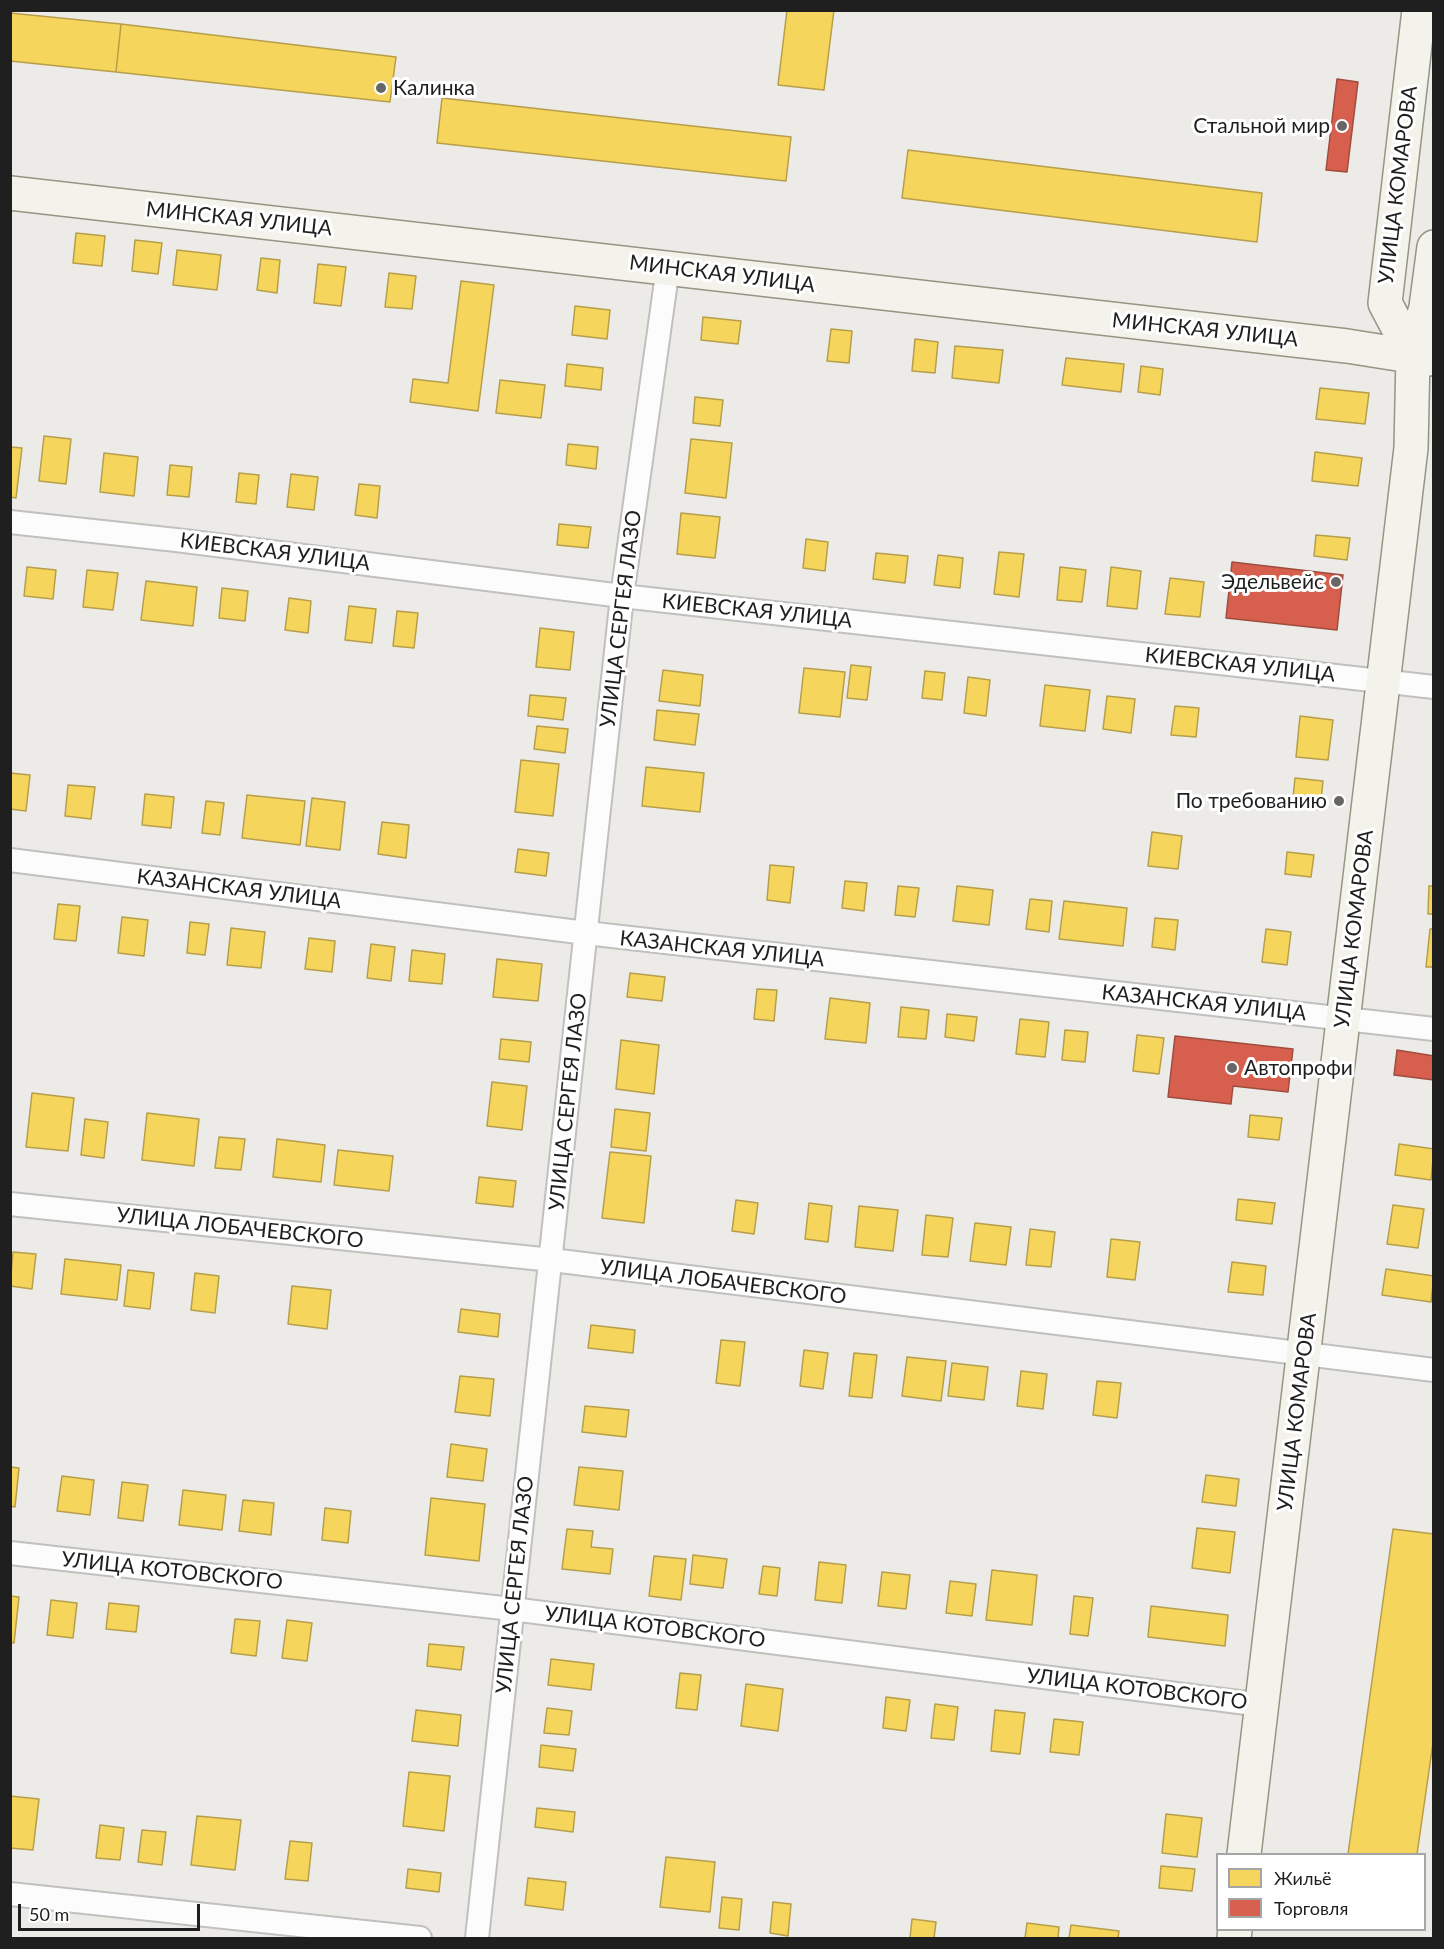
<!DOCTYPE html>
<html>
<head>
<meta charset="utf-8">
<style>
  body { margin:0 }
  #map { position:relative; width:1444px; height:1949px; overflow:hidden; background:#edebe8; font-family:Lato,sans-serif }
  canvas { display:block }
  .frame { position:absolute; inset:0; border:12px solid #1f1f1f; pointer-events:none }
  .legend { position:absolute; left:1216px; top:1853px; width:210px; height:78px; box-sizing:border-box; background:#fff; border:2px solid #a5a5a5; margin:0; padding:8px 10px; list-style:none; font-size:18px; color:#1f1f1f }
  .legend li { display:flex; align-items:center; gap:12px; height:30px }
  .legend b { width:30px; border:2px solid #a5a5a5 }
  .scale { position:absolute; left:18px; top:1904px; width:182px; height:27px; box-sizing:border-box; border:3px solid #1f1f1f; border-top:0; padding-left:8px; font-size:18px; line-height:21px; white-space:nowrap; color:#1f1f1f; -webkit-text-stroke:4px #fff; paint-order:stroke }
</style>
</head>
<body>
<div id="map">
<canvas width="1444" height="1949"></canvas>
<div class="frame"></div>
<ul class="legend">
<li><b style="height:16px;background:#f6d55c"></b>Жильё</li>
<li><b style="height:16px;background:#d6604d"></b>Торговля</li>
</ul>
<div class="scale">50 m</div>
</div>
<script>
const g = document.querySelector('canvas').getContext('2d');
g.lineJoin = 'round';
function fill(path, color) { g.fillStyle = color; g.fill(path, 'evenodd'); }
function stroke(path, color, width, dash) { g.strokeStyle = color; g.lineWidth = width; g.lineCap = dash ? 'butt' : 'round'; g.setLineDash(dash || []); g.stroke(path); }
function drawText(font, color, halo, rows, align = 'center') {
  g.font = font + ' Lato,sans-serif'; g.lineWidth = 6; g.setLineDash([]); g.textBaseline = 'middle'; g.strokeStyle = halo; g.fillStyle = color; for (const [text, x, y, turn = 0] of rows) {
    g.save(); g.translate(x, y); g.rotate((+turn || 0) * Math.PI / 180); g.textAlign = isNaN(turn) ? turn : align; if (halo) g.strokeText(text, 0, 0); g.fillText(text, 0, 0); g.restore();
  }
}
const homes = new Path2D(`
  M787,10h47l-10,80 -46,-5z
  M10,13l111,11 -5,48 -106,-11z
  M121,24l275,33 -6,45 -274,-30z
  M442,98l349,39 -5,44 -349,-38z
  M908,150l354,43 -5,49 -355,-44z
  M76,233l29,3 -3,30 -29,-3z
  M135,240l27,3 -4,31 -26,-3z
  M177,250l44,5 -4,35 -44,-5z
  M261,258l19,2 -3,33 -20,-3z
  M318,264l28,3 -5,39 -27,-3z
  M389,273l27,3 -4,33 -27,-2z
  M461,281l33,4 -16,126 -68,-9 3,-23 35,4z
  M575,306l35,4 -3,29 -35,-4z
  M703,317l38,4 -3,23 -37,-4z
  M831,329l21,2 -3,32 -22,-2z
  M915,339l23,3 -3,31 -23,-2z
  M955,346l48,4 -4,33 -47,-5z
  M1066,358l58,6 -3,28 -59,-7z
  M567,364l36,4 -2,22 -36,-4z
  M1141,366l22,3 -3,26 -22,-3z
  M500,380l45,5 -4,33 -45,-5z
  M1320,388l49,5 -4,31 -49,-5z
  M695,397l28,3 -3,26 -27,-3z
  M44,436l27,3 -5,45 -27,-3z
  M691,439l41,4 -6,55 -41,-5z
  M568,444l30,3 -2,22 -30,-4z
  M10,447l12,1 -6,50 -6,-1z
  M1315,452l47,6 -4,28 -46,-5z
  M104,453l34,4 -4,39 -34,-4z
  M170,465l22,2 -3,30 -22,-2z
  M239,473l20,2 -3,29 -20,-2z
  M291,474l27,3 -4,33 -27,-3z
  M359,484l21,2 -3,32 -22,-3z
  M681,513l39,4 -5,41 -38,-4z
  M559,524l32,3 -3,21 -31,-3z
  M1316,535l34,3 -3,22 -33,-4z
  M806,539l22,3 -3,29 -22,-3z
  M999,552l25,2 -5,43 -25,-3z
  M876,553l32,3 -3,27 -32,-4z
  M938,555l25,3 -3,30 -26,-3z
  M27,567l29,3 -3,29 -29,-3z
  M1060,567l26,3 -4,32 -25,-2z
  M1111,567l30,4 -4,38 -30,-3z
  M87,570l31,3 -5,37 -30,-3z
  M1170,578l34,4 -4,35 -35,-3z
  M146,581l51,6 -4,39 -52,-6z
  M222,588l26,3 -3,30 -26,-3z
  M289,598l22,3 -3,32 -23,-3z
  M349,606l27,3 -4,34 -27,-3z
  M397,611l21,2 -4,35 -21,-2z
  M540,628l34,4 -4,38 -34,-3z
  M851,665l20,2 -4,33 -20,-2z
  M804,668l41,4 -5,45 -41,-4z
  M663,670l40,5 -3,31 -41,-5z
  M925,671l20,2 -3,27 -20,-2z
  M968,677l22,3 -4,36 -22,-3z
  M1045,685l45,5 -5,41 -45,-5z
  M530,695l36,3 -3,22 -35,-4z
  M1107,696l28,3 -4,34 -28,-4z
  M1175,706l24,2 -3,29 -25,-2z
  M657,710l42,4 -4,31 -41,-5z
  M1300,716l33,4 -5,40 -32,-3z
  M537,726l31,3 -3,24 -31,-4z
  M521,760l38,4 -6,52 -38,-4z
  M646,767l58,6 -4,39 -58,-6z
  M10,773l20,2 -4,36 -16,-2z
  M1295,778l28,3 -3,29 -28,-3z
  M68,785l27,2 -4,32 -26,-3z
  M145,794l29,3 -3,31 -29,-3z
  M247,795l58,6 -5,44 -58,-7z
  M312,798l33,4 -5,48 -34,-4z
  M206,801l18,2 -4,32 -18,-2z
  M382,822l27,3 -3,33 -28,-4z
  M1152,832l30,4 -4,33 -30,-3z
  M518,849l31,4 -3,23 -31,-4z
  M1287,852l27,3 -3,22 -26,-3z
  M770,865l24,2 -4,36 -23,-3z
  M845,881l22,2 -3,28 -22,-3z
  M898,886l21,2 -4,29 -20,-2z
  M957,886l36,4 -4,35 -36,-4z
  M1429,886h5v28h-6z
  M1030,899l22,2 -3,31 -23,-3z
  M1064,901l63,7 -4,38 -64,-7z
  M58,904l22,2 -4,35 -22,-2z
  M122,917l26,3 -4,36 -26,-3z
  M1155,918l23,2 -3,30 -23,-3z
  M190,922l19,2 -4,31 -18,-2z
  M231,928l34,4 -4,36 -34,-3z
  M1266,929l25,3 -4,33 -25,-3z
  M1430,929h4v38h-8z
  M309,938l26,3 -3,31 -27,-3z
  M371,944l24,3 -4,34 -24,-3z
  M412,950l33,4 -3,30 -33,-3z
  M497,959l45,5 -4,37 -45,-4z
  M630,973l35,4 -3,24 -35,-4z
  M757,989l20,1 -3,31 -20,-2z
  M830,998l40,5 -4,40 -41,-4z
  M901,1007l28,3 -3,29 -28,-2z
  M947,1014l30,3 -3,24 -29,-4z
  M1020,1019l29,3 -4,35 -29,-3z
  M1065,1030l23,2 -3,30 -23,-2z
  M1137,1035l27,3 -5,36 -26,-3z
  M501,1039l30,3 -2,20 -30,-3z
  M621,1040l38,5 -5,49 -38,-5z
  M492,1082l35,4 -5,44 -35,-4z
  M32,1093l42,5 -6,53 -42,-4z
  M615,1109l35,4 -4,38 -35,-4z
  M147,1113l52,6 -5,47 -52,-6z
  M1250,1115l32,3 -3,22 -31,-3z
  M85,1119l23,3 -4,36 -23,-3z
  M219,1137l26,2 -4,31 -26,-2z
  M277,1139l48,6 -4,37 -48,-5z
  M1399,1144l35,5 -3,31 -36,-5z
  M338,1150l55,6 -4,35 -55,-6z
  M610,1152l41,4 -7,67 -42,-5z
  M479,1177l37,4 -3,26 -37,-4z
  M1238,1199l37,4 -3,21 -36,-4z
  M736,1200l22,3 -4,31 -22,-3z
  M809,1203l23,3 -4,36 -23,-3z
  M1393,1205l31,4 -6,39 -31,-4z
  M859,1206l39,4 -5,41 -38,-4z
  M926,1215l27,3 -5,39 -26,-2z
  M975,1223l36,4 -5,38 -36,-4z
  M1030,1229l25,3 -4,35 -25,-2z
  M1111,1239l29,3 -5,38 -28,-3z
  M13,1252l23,2 -4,35 -22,-3z
  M65,1259l56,6 -4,35 -56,-6z
  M1232,1262l34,4 -3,29 -35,-3z
  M1386,1269l48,7 -3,26 -49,-7z
  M128,1270l26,3 -4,36 -26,-3z
  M195,1273l24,3 -4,37 -24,-3z
  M292,1286l39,4 -4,39 -39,-5z
  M461,1309l39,5 -2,23 -40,-5z
  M591,1325l44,5 -2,23 -45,-5z
  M721,1340l24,2 -5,44 -24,-3z
  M804,1350l24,3 -5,36 -23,-3z
  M854,1353l23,2 -5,43 -23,-2z
  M907,1357l39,4 -5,40 -39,-5z
  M952,1363l36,4 -4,33 -36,-4z
  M1021,1371l26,3 -4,35 -26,-3z
  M460,1376l34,3 -4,37 -35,-4z
  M1097,1381l24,2 -4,35 -24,-3z
  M585,1406l44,4 -3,27 -44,-5z
  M451,1444l36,5 -4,32 -36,-4z
  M10,1467l9,1 -4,39 -5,-1z
  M579,1467l44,4 -4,39 -45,-5z
  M1206,1475l33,4 -3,27 -34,-4z
  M62,1476l32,4 -4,35 -33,-4z
  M122,1482l26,3 -5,36 -25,-3z
  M183,1490l43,5 -4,35 -43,-5z
  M431,1498l54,6 -6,57 -54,-6z
  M243,1500l31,3 -3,32 -32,-4z
  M325,1508l26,3 -3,32 -26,-3z
  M1197,1528l38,4 -5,41 -38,-5z
  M567,1529l26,2 -2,16 22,2 -3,25 -48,-5z
  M1393,1529l41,5v202l-17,118h-69z
  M693,1555l34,4 -4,29 -33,-4z
  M654,1556l32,3 -5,41 -32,-4z
  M819,1562l27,3 -4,38 -27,-3z
  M763,1566l17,2 -3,28 -18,-2z
  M992,1570l45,5 -5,50 -46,-5z
  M882,1572l28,3 -4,34 -28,-3z
  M950,1581l26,3 -4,32 -26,-3z
  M10,1596l9,1 -5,46 -4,-1z
  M1074,1596l19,2 -5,38 -18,-2z
  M51,1600l26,3 -4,35 -26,-3z
  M109,1603l30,3 -3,26 -30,-3z
  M1151,1606l77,9 -3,31 -77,-9z
  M235,1619l25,2 -4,35 -25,-3z
  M287,1620l25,3 -5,38 -25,-3z
  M429,1644l35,3 -3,23 -34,-4z
  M551,1659l43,5 -3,26 -43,-5z
  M680,1673l21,2 -4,35 -21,-2z
  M746,1684l37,5 -5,42 -37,-5z
  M886,1697l24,3 -4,31 -23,-3z
  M935,1704l23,3 -4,33 -23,-2z
  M547,1708l25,3 -3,24 -25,-2z
  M416,1710l45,5 -3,31 -46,-5z
  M995,1710l30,3 -5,41 -29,-3z
  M1054,1719l29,3 -4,33 -29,-3z
  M541,1745l35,4 -3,22 -34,-4z
  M409,1772l41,4 -6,55 -41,-5z
  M10,1796l29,3 -6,51 -23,-2z
  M537,1808l38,4 -2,20 -38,-5z
  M1166,1814l36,4 -5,39 -35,-4z
  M197,1816l44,4 -6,50 -44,-5z
  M100,1825l24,3 -4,32 -24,-2z
  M142,1830l24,2 -4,33 -24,-3z
  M290,1841l22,2 -4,38 -23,-2z
  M666,1857l49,5 -5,50 -50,-5z
  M1161,1866l34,3 -3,22 -33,-3z
  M408,1869l33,4 -2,19 -33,-4z
  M528,1878l38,4 -3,28 -38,-5z
  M722,1897l20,2 -3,31 -20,-2z
  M773,1902l18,2 -3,32 -18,-3z
  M912,1919l24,3 -2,16h-24z
  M1027,1923l32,4 -1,11h-33z
  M1071,1925l48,6 -1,7h-49z`);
const shops = new Path2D(`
  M1337,79l21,3 -11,90 -21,-2z
  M1232,562l111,13 -6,55 -111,-12z
  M1175,1036l118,13 -5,43 -55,-6 -2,18 -63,-7z
  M1397,1050l37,6v24l-40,-5z`);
const minor = new Path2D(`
  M10,522l166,18 446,56 812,91
  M10,860l576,73 848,96
  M10,1204l542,56 882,110
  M10,1553l502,56 750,96
  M10,1894l410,44
  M477,1938l145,-1342 46,-329`);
const secondary = new Path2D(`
  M10,193l1337,153 82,13
  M1413,356l13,-49 8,-60
  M1244,1854l167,-1406 2,-92 -28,-53 34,-293
  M1234,1938l1,-8`);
const markers = [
  [381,88,6,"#676665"],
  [1342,126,6,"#676665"],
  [1336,582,6,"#676665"],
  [1339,801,6,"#676665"],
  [1232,1068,6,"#676665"]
];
const poiNames = [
  ["Калинка",393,88,"left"],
  ["Стальной мир",1330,126],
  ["Эдельвейс",1324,582],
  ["По требованию",1327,801],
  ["Автопрофи",1244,1068,"left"]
];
const streetNames = [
  ["УЛИЦА КОМАРОВА",1398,185,-83],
  ["МИНСКАЯ УЛИЦА",239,219,6],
  ["МИНСКАЯ УЛИЦА",722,274,7],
  ["МИНСКАЯ УЛИЦА",1205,330,6],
  ["КИЕВСКАЯ УЛИЦА",275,552,7],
  ["КИЕВСКАЯ УЛИЦА",757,611,6],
  ["УЛИЦА СЕРГЕЯ ЛАЗО",621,619,-83],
  ["КИЕВСКАЯ УЛИЦА",1240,665,6],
  ["КАЗАНСКАЯ УЛИЦА",239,889,7],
  ["УЛИЦА КОМАРОВА",1354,929,-83],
  ["КАЗАНСКАЯ УЛИЦА",722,949,6],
  ["КАЗАНСКАЯ УЛИЦА",1204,1003,6],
  ["УЛИЦА СЕРГЕЯ ЛАЗО",568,1102,-84],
  ["УЛИЦА ЛОБАЧЕВСКОГО",240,1228,6],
  ["УЛИЦА ЛОБАЧЕВСКОГО",723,1282,7],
  ["УЛИЦА КОМАРОВА",1297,1412,-83],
  ["УЛИЦА КОТОВСКОГО",172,1571,6],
  ["УЛИЦА СЕРГЕЯ ЛАЗО",515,1585,-84],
  ["УЛИЦА КОТОВСКОГО",655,1627,7],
  ["УЛИЦА КОТОВСКОГО",1137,1689,7]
];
fill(homes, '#f6d55c');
stroke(homes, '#b69e4a', 1.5);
fill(shops, '#d6604d');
stroke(shops, '#9f4c3f', 1.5);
stroke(minor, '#c0c0be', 26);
stroke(secondary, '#969482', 36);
stroke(minor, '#fcfcfc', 22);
stroke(secondary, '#f3f2eb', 33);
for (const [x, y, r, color] of markers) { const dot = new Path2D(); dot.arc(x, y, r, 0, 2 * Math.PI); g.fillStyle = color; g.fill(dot); stroke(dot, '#fff', 2); }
drawText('21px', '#1f1f1f', '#fff', poiNames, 'right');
drawText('21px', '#1f1f1f', '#fff', streetNames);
</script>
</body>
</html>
